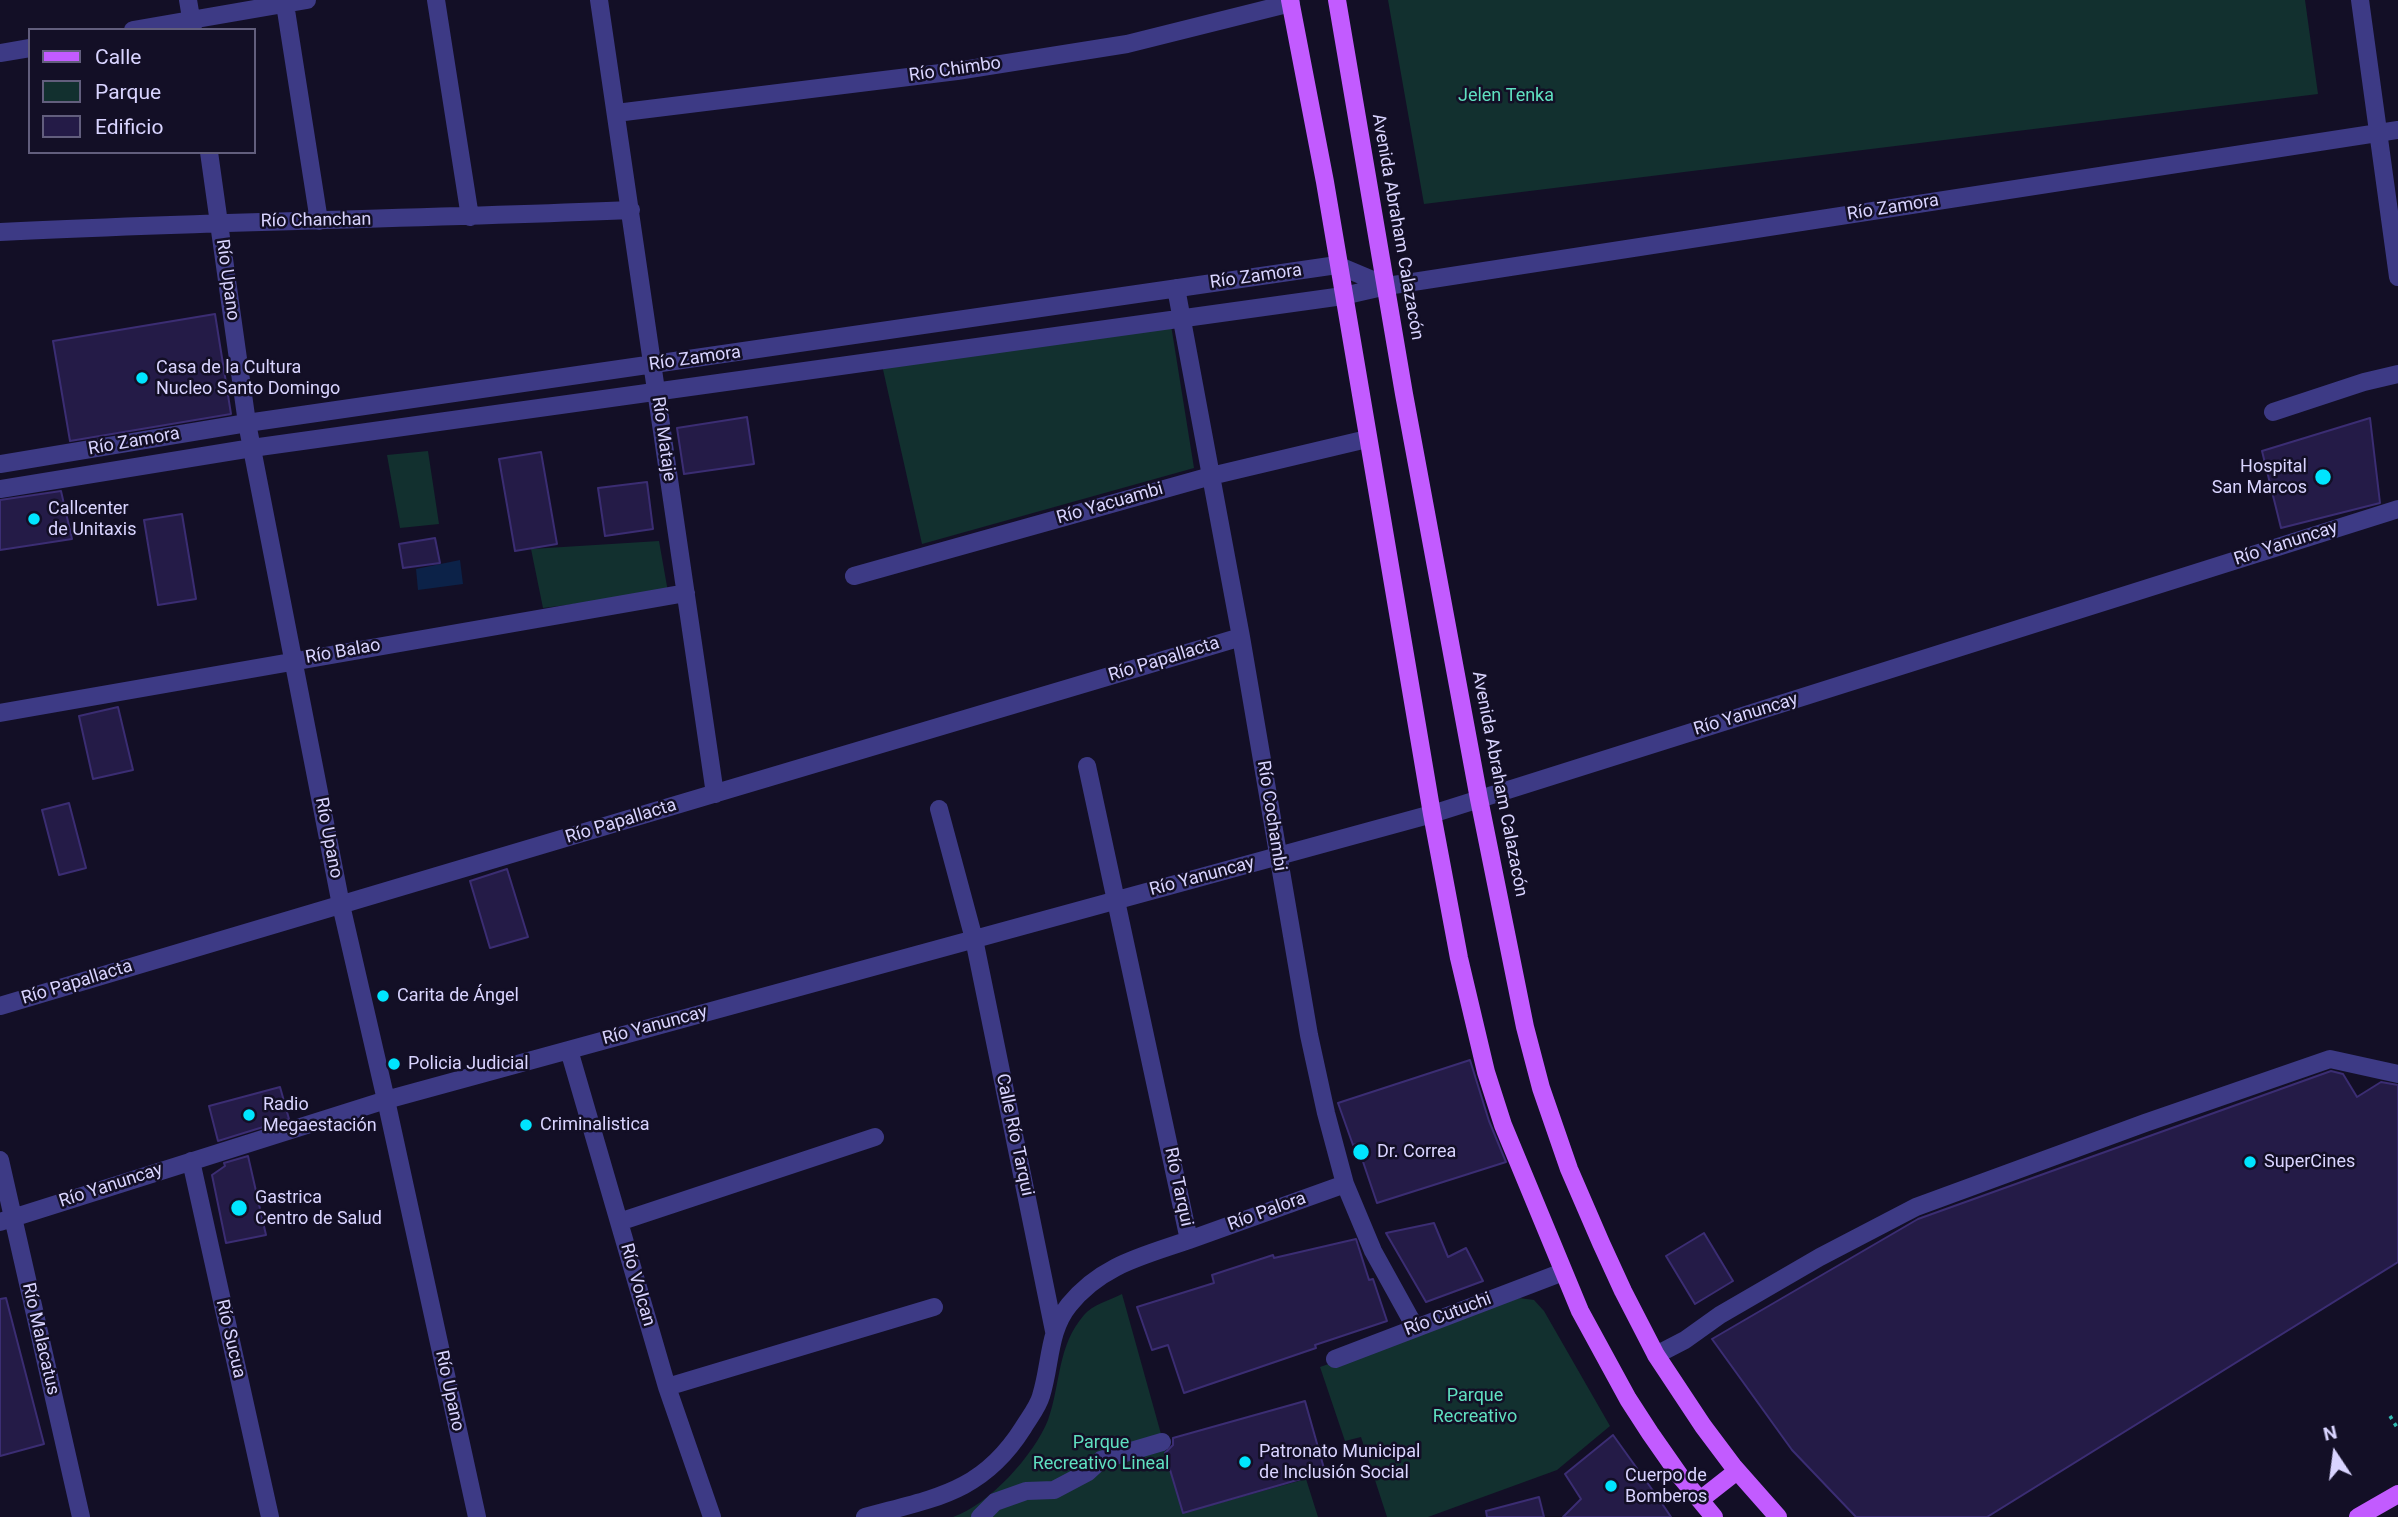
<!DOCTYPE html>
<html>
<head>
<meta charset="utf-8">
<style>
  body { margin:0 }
  #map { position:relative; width:2398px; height:1517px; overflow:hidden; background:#130f26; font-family:Roboto,sans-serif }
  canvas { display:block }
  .legend { position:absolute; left:28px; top:28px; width:228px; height:126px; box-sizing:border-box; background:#130f26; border:2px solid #625e7d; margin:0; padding:9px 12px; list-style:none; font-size:21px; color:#d9d4ff }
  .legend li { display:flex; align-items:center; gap:14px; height:35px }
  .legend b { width:35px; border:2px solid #625e7d }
  .north { position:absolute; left:2300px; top:1419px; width:70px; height:70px; -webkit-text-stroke:5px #130f26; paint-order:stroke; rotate:347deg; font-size:19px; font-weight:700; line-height:28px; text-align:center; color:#d9d4ff }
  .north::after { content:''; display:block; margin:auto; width:24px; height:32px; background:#d9d4ff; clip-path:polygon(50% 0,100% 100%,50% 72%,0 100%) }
</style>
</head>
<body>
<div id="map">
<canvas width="2398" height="1517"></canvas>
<ul class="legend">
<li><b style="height:9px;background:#c25bff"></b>Calle</li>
<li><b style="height:19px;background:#12302f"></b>Parque</li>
<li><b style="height:19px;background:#241b47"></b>Edificio</li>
</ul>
<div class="north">N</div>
</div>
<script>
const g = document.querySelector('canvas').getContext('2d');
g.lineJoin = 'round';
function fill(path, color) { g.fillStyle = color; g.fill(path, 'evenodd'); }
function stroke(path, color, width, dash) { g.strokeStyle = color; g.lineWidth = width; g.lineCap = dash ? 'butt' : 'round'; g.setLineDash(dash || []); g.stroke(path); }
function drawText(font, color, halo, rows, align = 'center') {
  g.font = font + ' Roboto,sans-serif'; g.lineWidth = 5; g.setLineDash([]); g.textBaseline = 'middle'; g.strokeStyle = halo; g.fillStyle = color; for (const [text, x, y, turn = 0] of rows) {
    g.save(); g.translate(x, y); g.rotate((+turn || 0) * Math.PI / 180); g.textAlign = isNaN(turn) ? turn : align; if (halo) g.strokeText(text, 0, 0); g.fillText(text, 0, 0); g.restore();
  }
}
const green = new Path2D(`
  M1388,0h917l13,94 -894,110z
  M1171,325l23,143 -272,76 -40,-179z
  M428,451l11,73 -39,4 -13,-73z
  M659,541l9,51 -125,16 -12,-59z
  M1122,1294l61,219 123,-34 12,38h-365c36,-12 81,-62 95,-97 13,-37 9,-74 36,-105 8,-10 26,-15 38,-21z
  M1519,1298l15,2 10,11 66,115 -53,44 -129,47h-41l-26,-80 -16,4 -25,-74z`);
const water = new Path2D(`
  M460,560l3,24 -45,6 -2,-21z`);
const building = new Path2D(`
  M215,314l16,100 -161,27 -17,-100z
  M747,417l7,47 -70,10 -7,-46z
  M2370,418l10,85 -99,25 -19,-77z
  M541,452l16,92 -42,7 -16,-92z
  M647,482l6,47 -48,7 -7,-48z
  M61,491l11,48 -72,11v-50z
  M182,514l14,85 -38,6 -14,-85z
  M435,538l5,25 -37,5 -4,-24z
  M118,707l15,63 -40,9 -14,-63z
  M69,803l17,65 -27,7 -17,-65z
  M507,869l21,68 -38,11 -20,-67z
  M1470,1060l19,61 17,41 -129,41 -20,-59 -4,1 -15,-42z
  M2331,1071l12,3 14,23 24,-15 17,3v177l-411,255h-131l-64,-67 -80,-111 206,-120z
  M280,1087l9,32 -71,22 -9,-35z
  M248,1156l18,79 -40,8 -14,-68 13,-9 -1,-3z
  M1434,1223l14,34 18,-9 17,33 -57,21 -40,-69z
  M1704,1233l29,48 -38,23 -29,-48z
  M1356,1239l13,41 4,-1 14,42 -72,24 1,3 -132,45 -16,-48 -16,5 -15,-43 77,-24 -2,-8 61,-20 1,3z
  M6,1298l38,146 -44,12v-157z
  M1305,1401l20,71 -142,41 -18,-60 8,-8v-7z
  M1613,1435l46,64 12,18h-108l18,-18 -16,-25z
  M1539,1497l5,20h-57l-1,-6z`);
const path = new Path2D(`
  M2390,1416l8,13`);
const minor = new Path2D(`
  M188,0l5,30
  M436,0l34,217
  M599,0l116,794
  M2360,0l38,277
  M285,4l34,217
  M133,30l174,-30
  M0,53l30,-5
  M616,113l341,-42 170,-27 164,-41
  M209,152l38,271 94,482 45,195 91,417
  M0,232c210,-11 421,-13 631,-22
  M1176,288l65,349 68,398 17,78 19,71 28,67 42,76
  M2273,412l91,-30 34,-8
  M0,464l247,-41 1090,-158 50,21
  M0,489l252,-41 1091,-152 44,-10 1011,-156
  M854,576l357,-100 156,-37
  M0,713l686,-120
  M939,809l35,130 80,392
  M0,1006l1241,-369
  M569,1050l98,337 45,130
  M0,1160l81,357
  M191,1161l79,356
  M0,1222l386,-122 1046,-286 966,-305
  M619,1222l256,-85
  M1189,1240l156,-56
  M1656,1355l29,-15 35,-25 100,-58 96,-50 229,-84 185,-64 68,15
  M1335,1359l228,-87
  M667,1387l267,-80
  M865,1517c69,-19 117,-24 158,-89 6,-10 15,-21 18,-32 10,-32 7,-65 28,-91 32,-40 74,-49 120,-65l-102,-474
  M980,1517l15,-15 31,-11 28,-1 34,-18 13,-12 61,-18`);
const major = new Path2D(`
  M1290,0l35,182 107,632 27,144 27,114 17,53 77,186 48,88 22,34 30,43 34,41
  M1337,0l67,394 75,405 46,228 16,61 28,81 32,74 22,48 33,64 47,71 30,40 45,51
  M1700,1500l37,-29
  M2358,1517l40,-23`);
const markers = [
  [142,378,7,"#00e5ff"],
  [2323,477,9,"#00e5ff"],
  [34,519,7,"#00e5ff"],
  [383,996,7,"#00e5ff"],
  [394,1064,7,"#00e5ff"],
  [249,1115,7,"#00e5ff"],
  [526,1125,7,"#00e5ff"],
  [1361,1152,9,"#00e5ff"],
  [2250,1162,7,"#00e5ff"],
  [239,1208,9,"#00e5ff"],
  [1245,1462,7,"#00e5ff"],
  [1611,1486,7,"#00e5ff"]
];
const streetNames = [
  ["Río Chimbo",955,70,-8],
  ["Río Zamora",1893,208,-9],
  ["Río Chanchan",316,221,-1],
  ["Avenida Abraham Calazacón",1397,227,80],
  ["Río Zamora",1256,277,-8],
  ["Río Upano",227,280,82],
  ["Río Zamora",695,359,-8],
  ["Río Mataje",663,439,82],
  ["Río Zamora",134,442,-10],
  ["Río Yacuambi",1110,504,-16],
  ["Río Yanuncay",2286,544,-18],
  ["Río Balao",343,652,-10],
  ["Río Papallacta",1164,660,-17],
  ["Río Yanuncay",1746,715,-17],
  ["Avenida Abraham Calazacón",1499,784,79],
  ["Río Cochambi",1271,816,81],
  ["Río Papallacta",621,822,-17],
  ["Río Upano",328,838,79],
  ["Río Yanuncay",1202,877,-15],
  ["Río Papallacta",77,983,-17],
  ["Río Yanuncay",655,1026,-15],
  ["Calle Río Tarqui",1014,1135,78],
  ["Río Yanuncay",111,1186,-18],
  ["Río Tarqui",1178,1187,78],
  ["Río Palora",1267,1212,-20],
  ["Río Volcan",637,1285,74],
  ["Río Cutuchi",1448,1315,-21],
  ["Río Malacatus",40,1339,77],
  ["Río Sucua",230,1339,77],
  ["Río Upano",449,1391,78]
];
const parkNames = [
  ["Jelen Tenka",1506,96],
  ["Parque",1475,1396],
  ["Recreativo",1475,1417],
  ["Parque",1101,1443],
  ["Recreativo Lineal",1101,1464]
];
const poiNames = [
  ["Casa de la Cultura",156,368],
  ["Nucleo Santo Domingo",156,389],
  ["Hospital",2307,467,"right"],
  ["San Marcos",2307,488,"right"],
  ["Callcenter",48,509],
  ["de Unitaxis",48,530],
  ["Carita de Ángel",397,996],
  ["Policia Judicial",408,1064],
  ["Radio",263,1105],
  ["Megaestación",263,1126],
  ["Criminalistica",540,1125],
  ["Dr. Correa",1377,1152],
  ["SuperCines",2264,1162],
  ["Gastrica",255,1198],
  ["Centro de Salud",255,1219],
  ["Patronato Municipal",1259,1452],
  ["de Inclusión Social",1259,1473],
  ["Cuerpo de",1625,1476],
  ["Bomberos",1625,1497]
];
fill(green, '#12302f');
fill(water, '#0c2248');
fill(building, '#241b47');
stroke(building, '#3b2d73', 2);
stroke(path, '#2fb8b0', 3.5, [3.5, 5]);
stroke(minor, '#3d3a85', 18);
stroke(major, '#c25bff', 18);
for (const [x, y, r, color] of markers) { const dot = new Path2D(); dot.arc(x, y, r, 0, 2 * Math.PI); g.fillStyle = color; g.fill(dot); stroke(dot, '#130f26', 2.5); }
drawText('18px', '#d9d4ff', '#130f26', streetNames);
drawText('18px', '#5fe0c0', '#130f26', parkNames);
drawText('18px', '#d9d4ff', '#130f26', poiNames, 'left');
</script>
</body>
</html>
